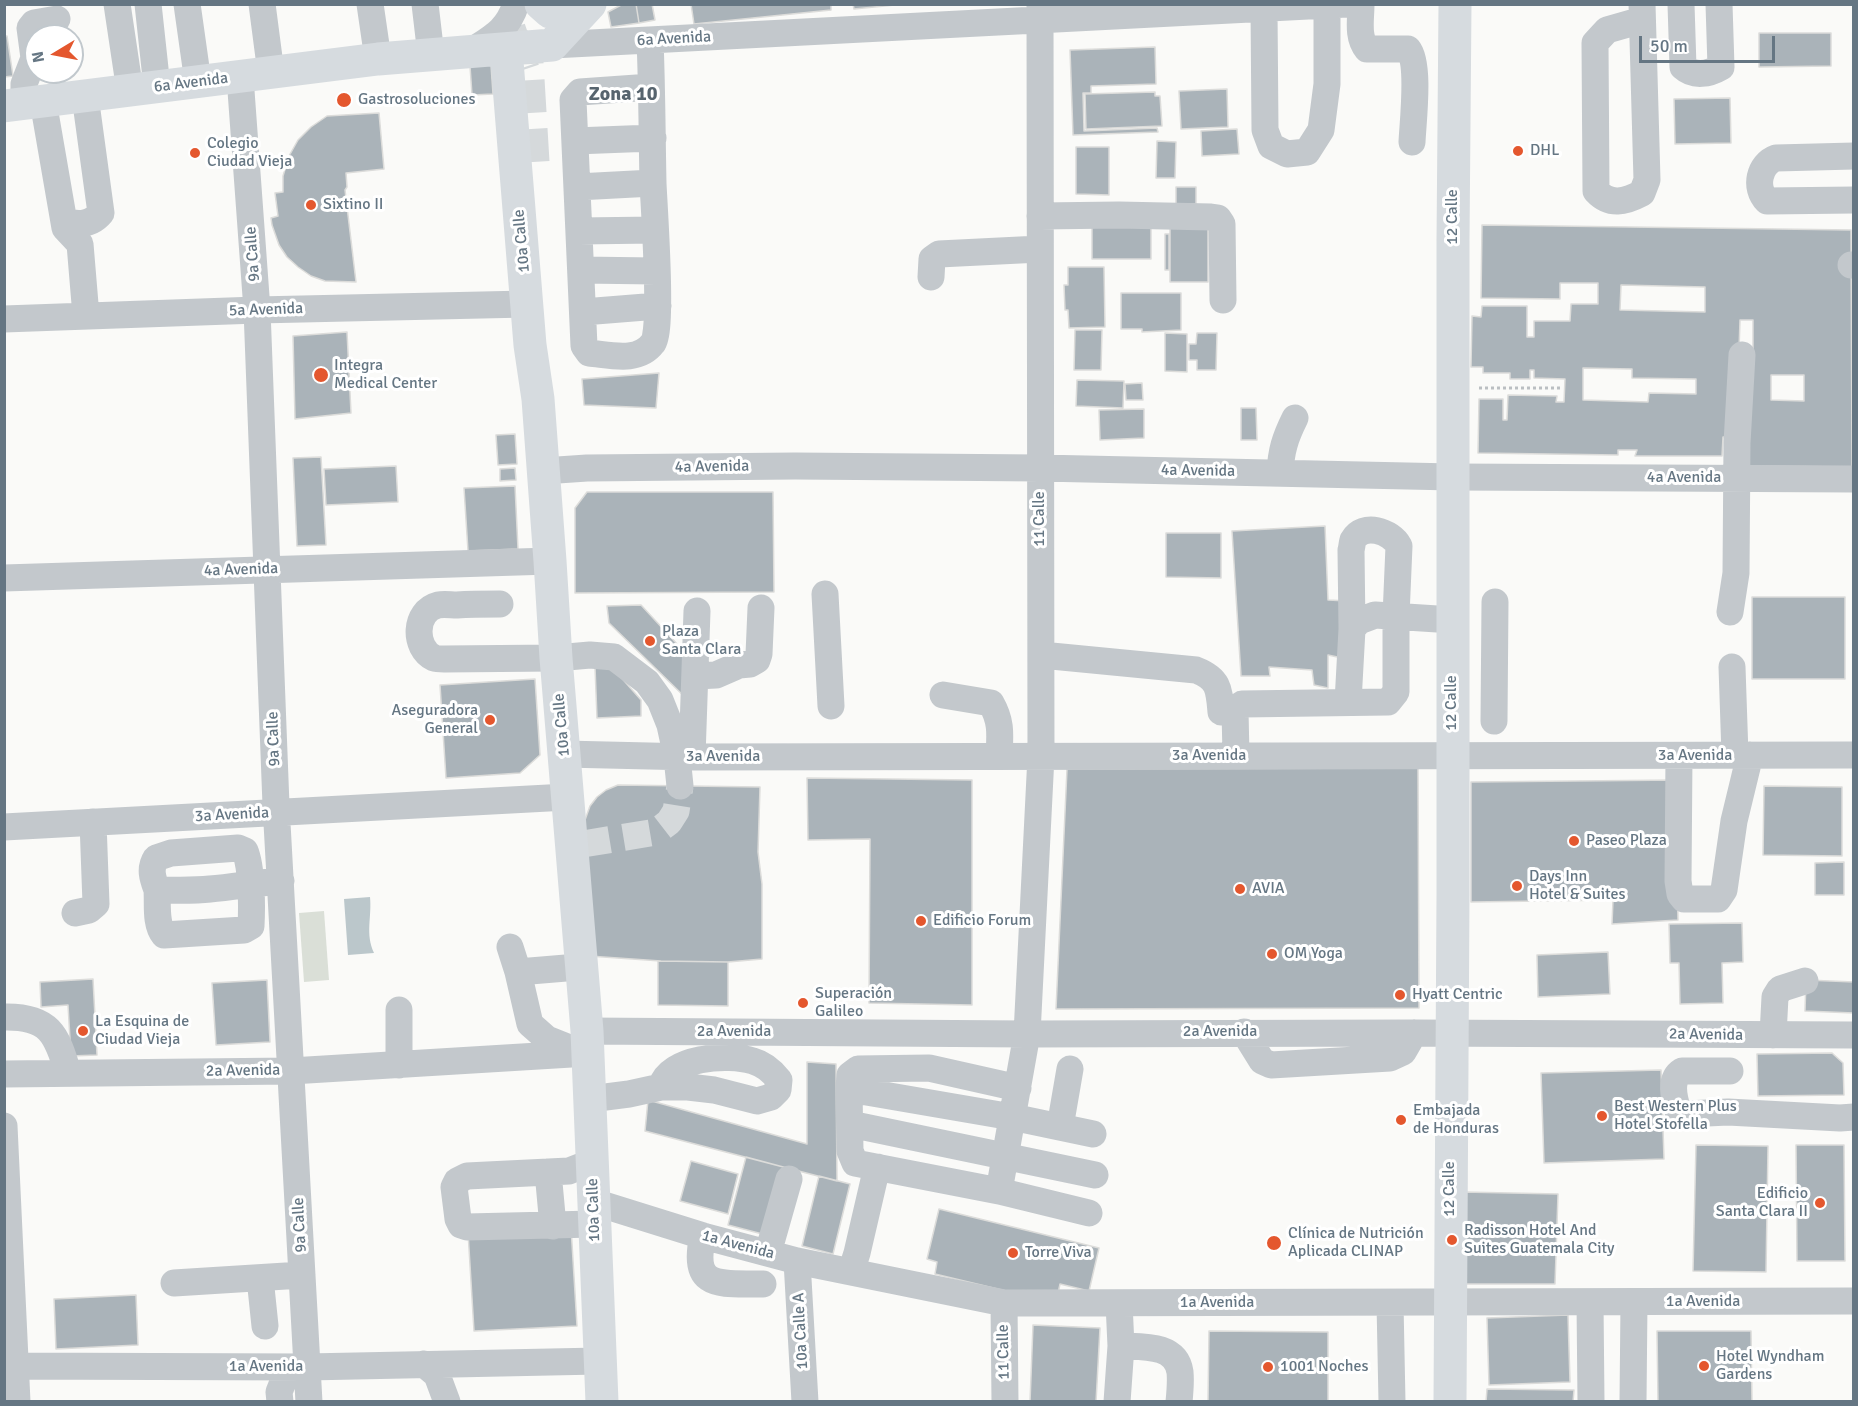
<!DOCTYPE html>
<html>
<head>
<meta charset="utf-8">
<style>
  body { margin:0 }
  #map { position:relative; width:1858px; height:1406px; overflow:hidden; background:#fafaf8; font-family:Signika,sans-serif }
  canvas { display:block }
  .frame { position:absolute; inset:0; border:6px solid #657683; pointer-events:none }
  .north { position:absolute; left:24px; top:24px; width:60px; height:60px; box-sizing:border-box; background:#fff; border:2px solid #c1c8cd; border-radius:50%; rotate:260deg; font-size:16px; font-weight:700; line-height:24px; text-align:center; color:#657683 }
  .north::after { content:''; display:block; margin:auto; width:21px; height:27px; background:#e4572e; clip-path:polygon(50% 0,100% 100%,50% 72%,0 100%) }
  .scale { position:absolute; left:1639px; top:36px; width:136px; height:27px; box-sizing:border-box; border:3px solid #657683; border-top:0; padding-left:8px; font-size:18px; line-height:21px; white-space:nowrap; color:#657683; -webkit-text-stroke:4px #fff; paint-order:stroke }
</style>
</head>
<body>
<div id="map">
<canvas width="1858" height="1406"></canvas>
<div class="frame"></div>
<div class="north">N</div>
<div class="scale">50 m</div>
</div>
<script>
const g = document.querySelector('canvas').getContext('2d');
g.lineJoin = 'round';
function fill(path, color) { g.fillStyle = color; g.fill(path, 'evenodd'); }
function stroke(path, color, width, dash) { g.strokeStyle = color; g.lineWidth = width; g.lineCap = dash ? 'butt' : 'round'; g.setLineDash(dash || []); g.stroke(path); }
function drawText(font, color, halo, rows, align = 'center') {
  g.font = font + ' Signika,sans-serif'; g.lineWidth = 6; g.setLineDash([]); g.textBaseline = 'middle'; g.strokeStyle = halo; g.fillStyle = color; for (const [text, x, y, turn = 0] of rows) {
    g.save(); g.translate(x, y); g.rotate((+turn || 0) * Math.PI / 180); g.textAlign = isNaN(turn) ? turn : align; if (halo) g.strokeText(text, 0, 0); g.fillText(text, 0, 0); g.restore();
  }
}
const green = new Path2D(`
  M324,911l5,69 -25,2 -5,-69z`);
const water = new Path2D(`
  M370,897c2,21 -5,36 4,56l-26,2 -4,-56z`);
const building = new Path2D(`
  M623,4h13l3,19 -28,4 -3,-15z
  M636,4h16l3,16 -16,3z
  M691,4h140v6l-137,14z
  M853,4h52l-51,5z
  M1759,33h72v33l-72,1z
  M4,36h3l6,40 -9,1z
  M1155,47l1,37 -65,2v7h-8l1,38 73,-3 1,4 -85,3 -3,-85z
  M491,65l2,29 -21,1 -2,-29z
  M1227,89l1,38 -47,2 -2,-38z
  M1155,92v4h5l2,30 -76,3 -1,-35z
  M1730,98l1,45 -56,1 -1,-45z
  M379,113l5,56 -38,4 1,14 -2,3 11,92 -31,-1 -14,-5 -13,-9 -11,-10 -8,-12 -7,-20 -1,-7 7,-2 -3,-23 8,-1v-16l6,-20 9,-16 13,-13 16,-11z
  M1237,129l2,25 -37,2 -1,-25z
  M1157,141l19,1 -1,36h-19z
  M1076,147h33v48l-33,-1z
  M1176,187h20v17h-20z
  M1092,220h59v39h-59z
  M1170,224h38v58h-38z
  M1482,225l369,5 1,237 -111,-1v-29h-18l-1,19h-87l2,-6h-19v5l-140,-2 1,-54h24v21h4l1,-25 49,1 -1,6h8l1,-23 -31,-1v-8h-4v9h-20v-6h-27v-6h-12l1,-51 9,1 1,-11h45v31h7v-16h36l1,-17h27v-21h-38v16l-79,-1zM1621,285l84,2v25l-85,-2zM1740,320h13v30h-14zM1583,368l49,1v9l64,1v15l-47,-1 -1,9 -65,-2zM1771,375h33v26l-33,-1z
  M1165,234h4v36h-4z
  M1068,267h36l1,60 -36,1 -1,-18h-3l-1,-25h4z
  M1121,293h60v37l-39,2v-3h-21z
  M1075,330h27l-1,40h-27z
  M347,332l4,81 -56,6 -2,-83z
  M1165,333l22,1v38l-22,-1z
  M1197,333h20l-1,37h-19v-10h-8v-16h7z
  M659,373l-3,35 -72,-3 -2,-26z
  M1077,380l47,1 -1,27 -47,-2z
  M1142,383l1,17h-17l-1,-16z
  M1241,408h15l1,32h-16z
  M1144,409v29l-44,2 -1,-30z
  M515,434l2,30 -19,1 -2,-30z
  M321,457l5,88 -29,1 -4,-88z
  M396,466l2,36 -72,3 -2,-36z
  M515,468l1,12 -16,1v-12z
  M515,486l3,63 -50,2 -4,-63z
  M587,492h186l1,100 -199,1v-85z
  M1325,526l3,74 20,1 -6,57 -14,-3v33l-14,-3 -2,-15 -43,-3 1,9h-29l-9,-145z
  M1166,533h55v45l-55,-1z
  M1752,597h93v82h-93z
  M641,605l49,53 1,45 -82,-80 -2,-17z
  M611,666l30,34v16l-44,2 -2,-51z
  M535,679l5,76 -20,18 -74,5 -6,-93z
  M1418,768l1,240 -363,1 11,-240z
  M807,778l165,2v225l-103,-2 1,-164 -62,1z
  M1679,780l-4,3 3,137 -66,4 1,-24 -142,2v-120z
  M618,785l142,2 -2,65 4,32v75l-34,3 -67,-1 -72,-5 -4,-136 5,-14 7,-9 9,-7z
  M1764,786l78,1v69l-79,-1z
  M1844,862v33h-29v-32z
  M1742,923l1,39 -21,1 1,40 -43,1 -1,-41h-9l-1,-39z
  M1608,952l2,42 -72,3 -1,-42z
  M658,961l70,1v44l-70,-1z
  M93,979l4,76 -26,1 -3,-51 -27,2 -1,-25z
  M267,980l3,62 -54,3 -4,-62z
  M1806,980l48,2v31l-49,-2z
  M1832,1053l11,10 1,32 -86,1 -1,-42z
  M807,1062l29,2 1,117 -192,-50 3,-31 159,44z
  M1661,1070l3,89 -120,4 -3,-90z
  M1696,1145l72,1 -2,126 -73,-1z
  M1796,1145h48l1,116h-48z
  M746,1157l41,11 -17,68 -42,-11z
  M691,1161l47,13 -10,40 -48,-13z
  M819,1176l31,8 -17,70 -31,-8z
  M1463,1192l95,2 -3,90h-96z
  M939,1209l160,39 -10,43 -29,-7 -4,19 -121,-29 2,-12 -10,-3z
  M571,1227l6,99 -103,5 -6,-99z
  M136,1295l2,50 -82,4 -2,-50z
  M1568,1315l2,67 -81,3 -2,-67z
  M1033,1325l67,3 -4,74h-66z
  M1209,1331l119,1v70h-120z
  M1657,1331h94l1,71h-94z
  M1487,1389l87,1 -1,12h-87z`);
const minorTunnel = new Path2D(`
  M512,28l14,41
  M583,844l73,-12 13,-10 7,-11 4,-25`);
const majorTunnel = new Path2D(`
  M533,162l-7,-116 9,-22 17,-18`);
const path = new Path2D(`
  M1479,388h82`);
const minor = new Path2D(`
  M117,4l13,87
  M148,4l9,83
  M187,4l11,78
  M262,4l9,69
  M370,4l8,55
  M425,4l6,51
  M1361,4c0,15 -4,33 6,45h41c12,14 5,72 4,93
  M1642,4l5,176 -5,13c-17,9 -32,13 -46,-2l-1,-148 12,-13 35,-10
  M1681,4l2,63c11,10 26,7 38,0l-2,-63
  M1264,9l1,121 6,16 16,8 20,-2 14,-22 6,-46v-78
  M650,40c2,48 2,95 3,143 1,24 10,148 0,160 -15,20 -42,12 -64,10l-5,-7 -11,-246 7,-8 71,-5
  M552,45l795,-41
  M470,52c23,-15 37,-21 46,-48
  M240,77l17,233 19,495 33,597
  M43,101l22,127 15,16 6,72
  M24,104v-20l10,-26 -4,-30 4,-5 23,-4
  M575,141l78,-3
  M1854,156l-78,2c-17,6 -22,30 -9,43l87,-1
  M577,187l76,-4
  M1040,216l79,-1 92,2 7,1 4,6 1,76
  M64,221c14,4 27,4 37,-8l-16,-117
  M579,231l76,-1
  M1851,265h3
  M581,270l75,1
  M931,277l1,-18 7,-5 101,-5
  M583,312l75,-6
  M4,319l253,-9 270,-6
  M543,471l44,-3 208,-2 245,2 413,9 401,2
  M1280,473c1,-22 5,-35 15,-55
  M4,578l546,-17
  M825,594l6,112
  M500,604c-14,0 -29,0 -43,1 -6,0 -13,-1 -19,0 -24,6 -25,43 -4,53 3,1 7,1 10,1l112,-1 34,-3 24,2 33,25 13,18 10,25 7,32 3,29
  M1730,612l6,-39 1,-130 5,-88
  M1352,629l7,-8 16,-6 78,5
  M1041,655l155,15c23,9 23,19 25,42
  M1732,667l3,88
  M696,676l20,-1 23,-10 11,-1 7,-4 2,-6 2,-46
  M943,695l48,8c11,19 9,32 8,53
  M1494,721l1,-119
  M564,754l128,3 1162,-2
  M1236,756l-1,-46 7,-6 146,-2 8,-10v-76l3,-70c-8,-15 -36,-24 -46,-6 -1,3 -1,7 -2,10l1,79 -4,73
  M1679,756l-1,125 2,13 4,5h34l6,-9 10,-69 16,-66
  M692,757l5,-146
  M4,827l563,-30
  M157,890c1,14 -2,34 7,45l80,-5 7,-4c1,-19 1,-58 -6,-75l-7,-3 -67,5 -15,5c-7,11 -3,21 1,32 18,0 35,1 53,-1 23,-2 47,-6 71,-8
  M75,913l14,-3 7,-6 -3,-82
  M510,947l8,25 12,52 17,15 20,8
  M518,972l48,-4
  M4,1017c45,-1 53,17 64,56
  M587,1031l440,3 387,-1 440,2
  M1244,1032l18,29 9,4 119,-7 13,-6 11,-19
  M1773,1035l2,-38 5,-8 25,-8
  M399,1065v-55
  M1730,1071h-48c-13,8 -8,27 -4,40l8,3 42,-2 112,6 14,-1
  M4,1074l287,-3 297,-18
  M849,1089l1,-14 8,-6 71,-1 89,20
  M590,1099l39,-5 32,-7h27l26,3 43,11 14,-4 7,-7 1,-10c-7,-9 -15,-16 -26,-19 -25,-8 -84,-4 -92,26
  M850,1124l245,51
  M4,1126l13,276
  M1060,1127l10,-58
  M592,1162l-23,9 -102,5 -10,5 -3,6 4,32 3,6 6,2 127,-3
  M548,1172l5,54
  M999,1191l28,-157 14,-278 -1,-752
  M594,1202l109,34 94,25 207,42 850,-2
  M1089,1213l-90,-22 -144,-28 -5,-12 -1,-62 163,28 81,17
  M703,1236c-13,55 19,47 60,48
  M768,1253l21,-74
  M797,1261l8,141
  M851,1272l6,-19 20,-86
  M260,1278l5,48
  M174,1283l128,-8
  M1590,1302l1,100
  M1004,1303l1,99
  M1390,1303l2,99
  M1121,1346c22,1 55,-2 59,26 1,10 0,20 -1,30
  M424,1364l13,11 10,27
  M4,1366l303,1 292,-6
  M280,1402l-1,-10 10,-25
  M1117,1402l4,-56 -2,-43
  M1633,1402l1,-100`);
const major = new Path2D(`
  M541,4l9,8 5,1 34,-8
  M506,49l24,296 8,54 12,162 6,97 31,373 15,371
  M4,106l374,-47 174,-14 38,-41
  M1450,1402l3,-508v-653l2,-237`);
const markers = [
  [344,100,8,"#e4572e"],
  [1518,151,6,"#e4572e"],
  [195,153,6,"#e4572e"],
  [311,205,6,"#e4572e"],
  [321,375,8,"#e4572e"],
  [650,641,6,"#e4572e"],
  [490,720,6,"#e4572e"],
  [1574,841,6,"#e4572e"],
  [1517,886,6,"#e4572e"],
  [1240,889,6,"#e4572e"],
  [921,921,6,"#e4572e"],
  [1272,954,6,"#e4572e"],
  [1400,995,6,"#e4572e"],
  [803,1003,6,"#e4572e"],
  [83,1031,6,"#e4572e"],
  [1602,1116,6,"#e4572e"],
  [1401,1120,6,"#e4572e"],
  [1820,1203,6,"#e4572e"],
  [1452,1240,6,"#e4572e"],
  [1274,1243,8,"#e4572e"],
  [1013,1253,6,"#e4572e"],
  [1704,1366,6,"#e4572e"],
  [1268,1367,6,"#e4572e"]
];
const streetNames = [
  ["6a Avenida",674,39,-3],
  ["6a Avenida",191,83,-7],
  ["12 Calle",1453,217,-90],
  ["10a Calle",522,241,-95],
  ["9a Calle",253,254,-94],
  ["5a Avenida",266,310,-2],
  ["4a Avenida",712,467,-1],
  ["4a Avenida",1198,471,1],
  ["4a Avenida",1684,478],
  ["11 Calle",1040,519,-90],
  ["4a Avenida",241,570,-2],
  ["12 Calle",1452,703,-90],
  ["10a Calle",562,725,-95],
  ["9a Calle",274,739,-92],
  ["3a Avenida",1209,756],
  ["3a Avenida",1695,756],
  ["3a Avenida",723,757],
  ["3a Avenida",232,815,-3],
  ["2a Avenida",734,1032],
  ["2a Avenida",1220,1032],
  ["2a Avenida",1706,1035,1],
  ["2a Avenida",243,1071,-1],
  ["12 Calle",1450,1189,-90],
  ["10a Calle",594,1210,-92],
  ["9a Calle",300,1225,-93],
  ["1a Avenida",738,1245,15],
  ["1a Avenida",1703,1302],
  ["1a Avenida",1217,1303],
  ["10a Calle A",801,1331,-93],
  ["11 Calle",1004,1352,-91],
  ["1a Avenida",266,1367]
];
const poiNames = [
  ["Gastrosoluciones",358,100],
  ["Colegio",207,144],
  ["Ciudad Vieja",207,162],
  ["DHL",1530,151],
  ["Sixtino II",323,205],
  ["Integra",334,366],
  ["Medical Center",334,384],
  ["Plaza",662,632],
  ["Santa Clara",662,650],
  ["Aseguradora",478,711,"right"],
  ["General",478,729,"right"],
  ["Paseo Plaza",1586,841],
  ["Days Inn",1529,877],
  ["Hotel & Suites",1529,895],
  ["AVIA",1252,889],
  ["Edificio Forum",933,921],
  ["OM Yoga",1284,954],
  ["Superación",815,994],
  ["Galileo",815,1012],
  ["Hyatt Centric",1412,995],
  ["La Esquina de",95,1022],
  ["Ciudad Vieja",95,1040],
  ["Best Western Plus",1614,1107],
  ["Hotel Stofella",1614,1125],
  ["Embajada",1413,1111],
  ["de Honduras",1413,1129],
  ["Edificio",1808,1194,"right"],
  ["Santa Clara II",1808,1212,"right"],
  ["Radisson Hotel And",1464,1231],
  ["Suites Guatemala City",1464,1249],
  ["Clínica de Nutrición",1288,1234],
  ["Aplicada CLINAP",1288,1252],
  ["Torre Viva",1025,1253],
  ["Hotel Wyndham",1716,1357],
  ["Gardens",1716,1375],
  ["1001 Noches",1280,1367]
];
const quarterNames = [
  ["Zona 10",623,95]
];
fill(green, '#dadfd7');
fill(water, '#bbc7cb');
fill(building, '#aab3b9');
stroke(building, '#dcdcda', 1.5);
stroke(minorTunnel, '#d5d9db', 27, [27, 14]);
stroke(majorTunnel, '#d5d9db', 33, [33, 16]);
stroke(path, '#bbbfc2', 3, [3, 3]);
stroke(minor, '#c3c8cc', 27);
stroke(major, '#d6dbdf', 33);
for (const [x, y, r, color] of markers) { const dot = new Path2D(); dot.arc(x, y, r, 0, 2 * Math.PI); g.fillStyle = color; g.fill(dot); stroke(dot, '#fff', 2); }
drawText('16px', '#657683', '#fff', streetNames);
drawText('16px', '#657683', '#fff', poiNames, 'left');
drawText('bold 20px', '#57646e', '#fff', quarterNames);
</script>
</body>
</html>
